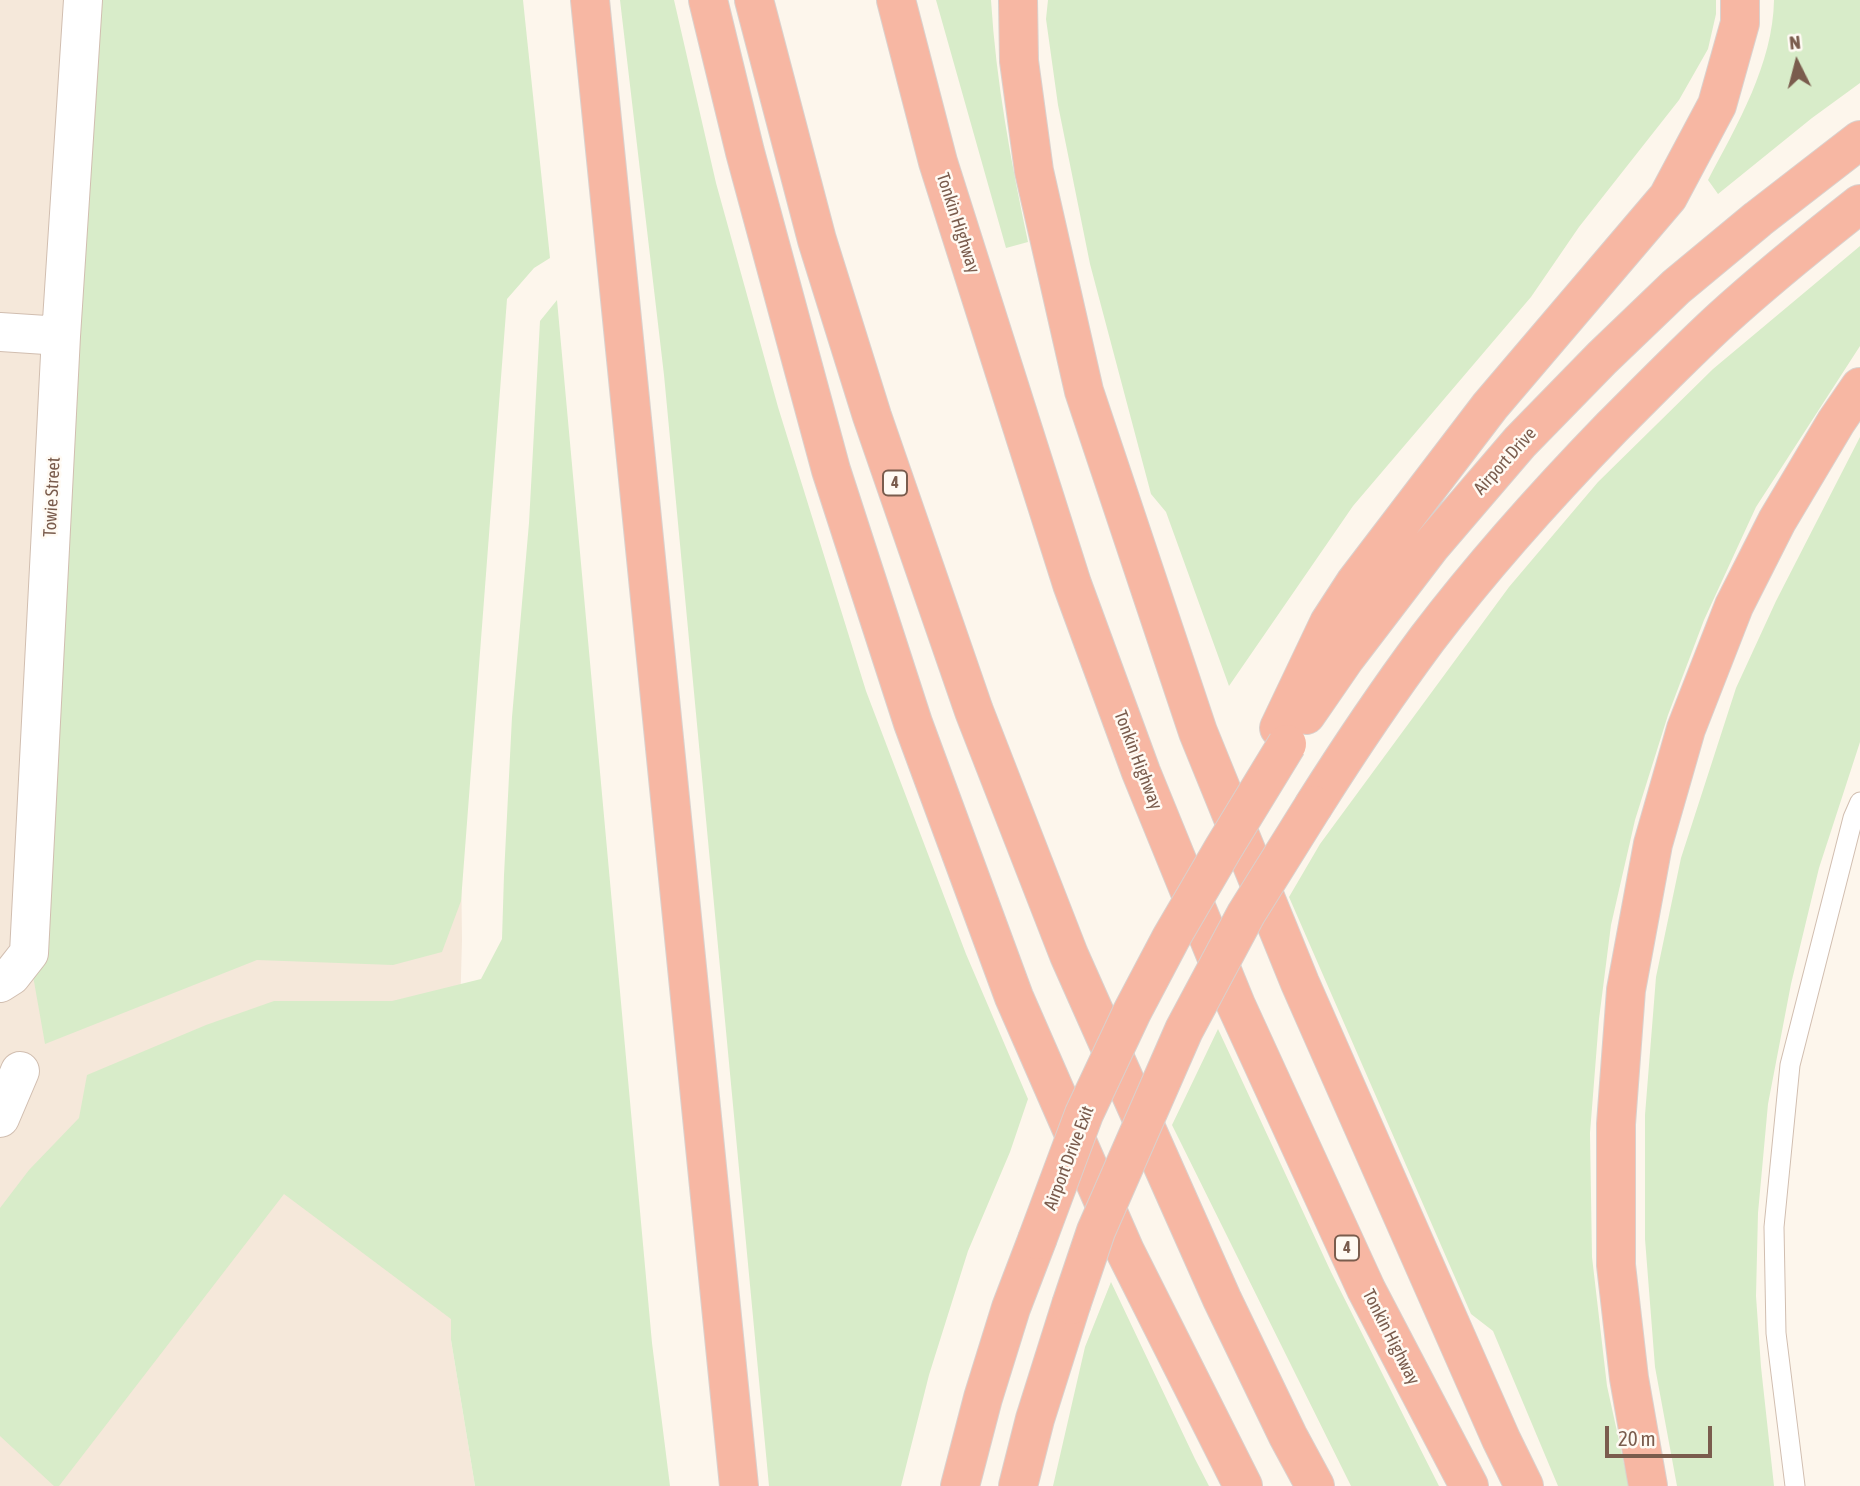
<!DOCTYPE html>
<html>
<head>
<meta charset="utf-8">
<style>
  body { margin:0 }
  #map { position:relative; width:1860px; height:1486px; overflow:hidden; background:#fdf6ec; font-family:"Asap Condensed",sans-serif }
  canvas { display:block }
  .north { position:absolute; left:1762px; top:28px; width:70px; height:70px; -webkit-text-stroke:5px #fffaf3; paint-order:stroke; rotate:354deg; font-size:19px; font-weight:700; line-height:28px; text-align:center; color:#7a5c4d }
  .north::after { content:''; display:block; margin:auto; width:24px; height:32px; background:#7a5c4d; clip-path:polygon(50% 0,100% 100%,50% 72%,0 100%) }
  .scale { position:absolute; left:1605px; top:1426px; width:107px; height:32px; box-sizing:border-box; border:4px solid #7a5c4d; border-top:0; padding-left:9px; font-size:21px; line-height:24px; white-space:nowrap; color:#7a5c4d; -webkit-text-stroke:5px #fffaf3; paint-order:stroke }
</style>
</head>
<body>
<div id="map">
<canvas width="1860" height="1486"></canvas>
<div class="north">N</div>
<div class="scale">20 m</div>
</div>
<script>
const g = document.querySelector('canvas').getContext('2d');
g.lineJoin = 'round';
function fill(path, color) { g.fillStyle = color; g.fill(path, 'evenodd'); }
function stroke(path, color, width, dash) { g.strokeStyle = color; g.lineWidth = width; g.lineCap = dash ? 'butt' : 'round'; g.setLineDash(dash || []); g.stroke(path); }
function drawText(font, color, halo, rows, align = 'center') {
  g.font = font + ' "Asap Condensed",sans-serif'; g.lineWidth = 5; g.setLineDash([]); g.textBaseline = 'middle'; g.strokeStyle = halo; g.fillStyle = color; for (const [text, x, y, turn = 0] of rows) {
    g.save(); g.translate(x, y); g.rotate((+turn || 0) * Math.PI / 180); g.textAlign = isNaN(turn) ? turn : align; if (halo) g.strokeText(text, 0, 0); g.fillText(text, 0, 0); g.restore();
  }
}
const residential = new Path2D(`
  M0,0h451l11,940 -11,400 24,146h-475z`);
const green = new Path2D(`
  M83,0h440l27,258 -16,10 -27,31 -46,602 -19,51 -49,13 -136,-5 -212,84 -16,-91z
  M620,0h54l42,183 62,224 88,284 100,263 62,145 -18,53 -42,99 -39,124 -28,111h-132l-105,-1111z
  M936,0h55c5,82 20,162 37,242l-22,6z
  M1048,0h668v14l-8,35 -29,51 -100,127 -48,70 -178,209 -124,180 -63,-174 -15,-18 -61,-230 -32,-159 -12,-86z
  M1774,0h86v83l-48,35 -94,76 -10,-14c29,-55 65,-116 66,-180z
  M1860,246v100l-104,161 -52,113 -36,95 -33,105 -24,105 -12,94 -9,114 2,124 15,129 22,100h-71l-65,-155 -22,-17 -182,-417 31,-53 189,-257 89,-105 115,-113z
  M557,300l95,1043 18,143h-195l-24,-146v-21l-167,-125 -225,292h-5l-54,-50v-228l29,-38 50,-52 8,-43 119,-50 68,-24h118l89,-22 21,-40 2,-64 8,-158 17,-194 11,-202z
  M1860,437v305l-41,126 -28,116 -23,120 -10,109 -2,83 5,71 13,119h-97l-22,-119 -10,-128v-124l11,-138 25,-119 55,-170 40,-87z
  M1218,1029l113,243 108,214h-88l-179,-361z
  M1111,1282l84,177 14,27h-156l32,-139z`);
const service = new Path2D(`
  M1795,1486l-19,-153 -2,-106 16,-162 63,-247 7,-16`);
const minor = new Path2D(`
  M0,332l61,4
  M0,983l11,-7 18,-23 32,-617 22,-336
  M0,1118l20,-47`);
const motorway = new Path2D(`
  M590,0l149,1486
  M708,0l37,152 86,318 82,253 101,274 111,254 118,235
  M754,0l63,240 55,176 102,295 95,244 153,344 66,137 27,50
  M896,0l42,162 134,422 69,188 95,233 130,284 103,197
  M1018,0l1,61 15,110 50,220 114,341 102,251 201,456 23,47
  M1306,715l40,-58 84,-110 90,-105 82,-84 74,-71 82,-68 102,-79
  M1279,728l50,-105 26,-40 135,-177 178,-209 49,-92 23,-82v-23
  M1314,805c36,-57 73,-112 113,-166 57,-75 120,-145 185,-212 36,-36 72,-73 110,-108 44,-40 91,-78 138,-115
  M960,1486l23,-88 28,-90 26,-68
  M1018,1486l17,-67 36,-114
  M1648,1486l-19,-108 -13,-113v-141l10,-134 27,-146 33,-115 48,-123 43,-85 59,-99 24,-35`);
const motorwayBridge = new Path2D(`
  M1037,1240l47,-126 48,-102 39,-74 52,-89 64,-105
  M1071,1305l25,-74 88,-201 62,-116 68,-109`);
const shields = [
  [895,483,24],
  [1347,1248,24]
];
const shieldNames = [
  ["4",895,483],
  ["4",1347,1248]
];
const streetNames = [
  ["Tonkin Highway",958,223,72],
  ["Airport Drive",1505,461,-48],
  ["Towie Street",52,497,-87],
  ["Tonkin Highway",1138,760,69],
  ["Airport Drive Exit",1069,1158,-69],
  ["Tonkin Highway",1391,1337,63]
];
fill(residential, '#f5e8da');
fill(green, '#d8ecc9');
stroke(service, '#d1beb0', 21);
stroke(minor, '#d1beb0', 40);
stroke(motorway, '#dad1cd', 40);
stroke(service, '#fff', 19);
stroke(minor, '#fff', 38);
stroke(motorway, '#f7b7a3', 38);
stroke(motorwayBridge, '#dad1cd', 40, []);
stroke(motorwayBridge, '#f7b7a3', 38);
for (const [x, y, w] of shields) { const box = new Path2D(); box.roundRect(x - w / 2, y - 12.5, w, 25, 5); g.fillStyle = '#fffaf3'; g.fill(box); stroke(box, '#7a5c4d', 2); }
drawText('bold 16px', '#7a5c4d', null, shieldNames);
drawText('18px', '#7a5c4d', '#fffaf3', streetNames);
</script>
</body>
</html>
